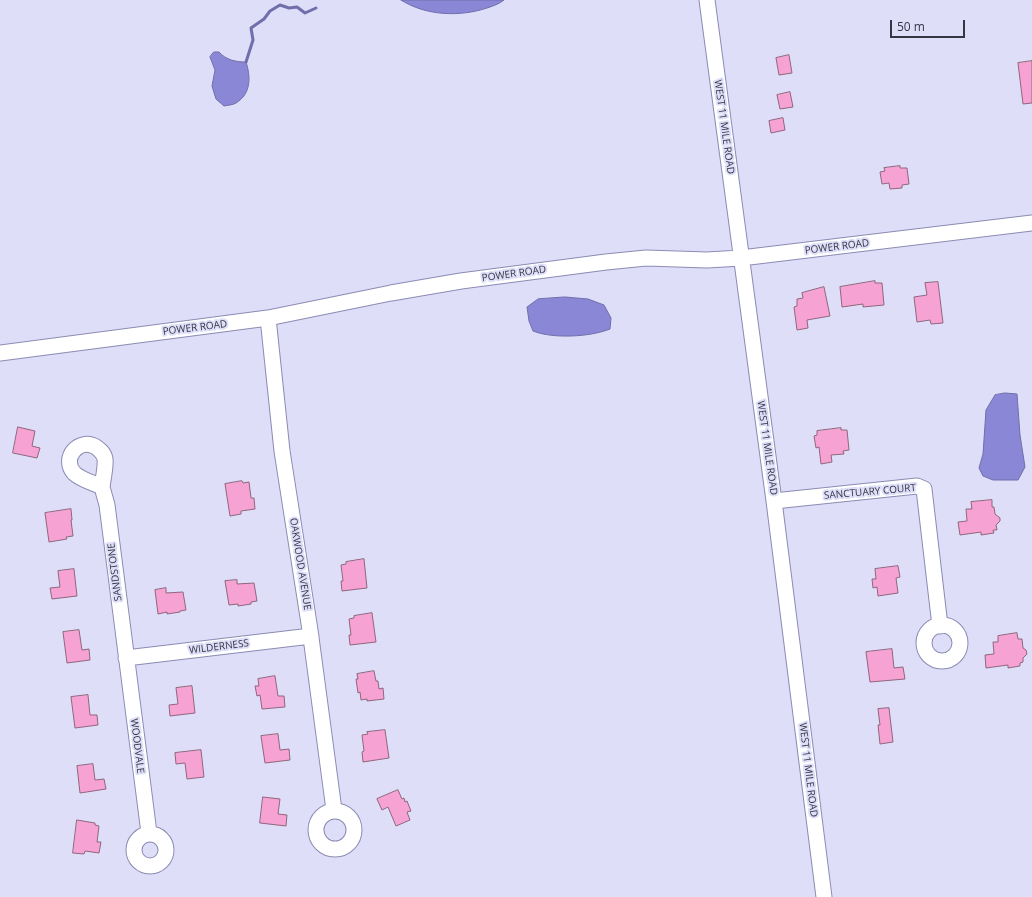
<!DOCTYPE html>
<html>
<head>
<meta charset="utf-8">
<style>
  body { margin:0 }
  #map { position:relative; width:1032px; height:897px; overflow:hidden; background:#dedef9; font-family:"Open Sans",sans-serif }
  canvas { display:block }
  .scale { position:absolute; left:890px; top:20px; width:75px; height:18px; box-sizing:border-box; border:2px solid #353546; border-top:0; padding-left:5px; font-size:12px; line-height:14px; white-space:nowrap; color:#353546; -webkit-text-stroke:3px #dedef9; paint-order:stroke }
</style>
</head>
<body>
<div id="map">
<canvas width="1032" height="897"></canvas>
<div class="scale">50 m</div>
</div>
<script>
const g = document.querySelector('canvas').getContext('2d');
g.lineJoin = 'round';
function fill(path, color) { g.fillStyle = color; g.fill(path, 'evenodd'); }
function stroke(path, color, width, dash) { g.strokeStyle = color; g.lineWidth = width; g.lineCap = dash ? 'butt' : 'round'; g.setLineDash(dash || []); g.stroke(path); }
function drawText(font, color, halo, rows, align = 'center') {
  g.font = font + ' "Open Sans",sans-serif'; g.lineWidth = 4; g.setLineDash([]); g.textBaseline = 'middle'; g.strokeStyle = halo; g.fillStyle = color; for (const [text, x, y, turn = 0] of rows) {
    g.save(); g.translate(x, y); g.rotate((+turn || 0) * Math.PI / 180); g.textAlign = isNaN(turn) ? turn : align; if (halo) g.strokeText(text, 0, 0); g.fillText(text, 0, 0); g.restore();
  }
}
const water = new Path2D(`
  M401,0h103c-5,4 -11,6 -17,8 -27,9 -61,8 -86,-8z
  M214,52h5c7,8 17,10 27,10 5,15 5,32 -10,41 -3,2 -8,2 -12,3l-8,-7 -4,-13 3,-16 -5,-13z
  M565,297l23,2 16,6 7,13 -1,11c-20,8 -57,10 -77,2l-4,-10 -2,-14 11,-8z
  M1005,393l12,1 3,41 5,32 -7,13h-25l-10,-4 -4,-8 4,-14 3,-44 9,-15z`);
const stream = new Path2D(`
  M246,62l7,-22 -2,-12 13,-9 6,-8 10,-6 9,3 8,-1 8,6 11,-5`);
const building = new Path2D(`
  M789,55l3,18 -13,2 -3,-17z
  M1032,61v42l-9,1 -5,-41z
  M790,92l3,15 -13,2 -3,-14z
  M783,118l2,12 -14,3 -2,-12z
  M900,166v2h7l2,16 -7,1v3l-12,1 -1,-6 -7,1 -2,-12 5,-1 -1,-3z
  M875,281v2h7l2,22 -21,2v-3l-21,3 -2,-20z
  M938,282l5,41 -12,1 -1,-4 -13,2 -3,-25 13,-2 -2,-12z
  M824,287l6,29 -23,4 1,8 -11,2 -3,-23 3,-1v-7l6,-1 -1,-5z
  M18,427l17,4 -3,15 8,2 -3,10 -24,-5z
  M841,428v2h6l2,20 -6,1 1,3 -13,1 1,7 -11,2 -2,-17 -3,1 -2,-12 3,-1v-4z
  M242,481l1,2 6,-1 2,16h3l1,11 -14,2v3l-11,2 -5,-32z
  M992,500v7h2l1,7 5,4v3l-4,4 1,5h-4l1,3 -13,2v-3l-21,3 -2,-13 9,-1 -1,-12h6l-1,-7z
  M71,509l1,11h-1l2,16 -7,1 1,2 -18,3 -4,-29z
  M364,559l3,29 -25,3 -1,-10h2l-2,-16 5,-1v-2z
  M898,566l2,11 -4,1 2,15 -20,3 -1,-9 -4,1 -1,-9h4l-1,-10z
  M74,569l3,27 -25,3 -2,-11 10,-1 -2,-16z
  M237,580v4l17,-1 3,18 -6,1v2l-13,2v-2l-9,1 -4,-24z
  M166,588v5l17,-1 3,18 -6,1v1l-13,2v-2l-9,2 -3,-24z
  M372,613l4,29 -26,3 -1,-10h2l-2,-16 5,-1v-2z
  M79,630l3,20 7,-1 1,11 -23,3 -4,-31z
  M1017,633l1,6h4l1,9 3,2 1,4 -4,4v4l-3,1v3l-12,2v-3l-22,3 -1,-13 9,-1 -1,-12h5v-6z
  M892,649l2,19 9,-1 2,12 -35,3 -4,-30z
  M374,671l2,10h2l1,8 4,-1 1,11 -17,2v-2l-6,1 -1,-8 -2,1 -2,-14h2l-1,-5z
  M275,676l3,20h6l1,11 -23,2 -2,-14 -3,1 -2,-10h4l-1,-7z
  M192,686l3,27 -25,3 -1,-11 9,-1 -2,-16z
  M88,695l2,20h7l1,10 -23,3 -4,-31z
  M889,708l4,34 -13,2 -2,-19h2l-2,-16z
  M385,730l4,28 -26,4 -1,-10 2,-1 -2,-16 6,-1 -1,-2z
  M278,734l2,16 9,-1 1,11 -25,3 -4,-27z
  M201,750l3,27 -17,2 -2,-16 -9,1 -1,-11z
  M93,764l2,16 9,-1 2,10 -26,4 -3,-27z
  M398,790l4,9 2,-1 1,4 2,-1 4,10 -4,1 3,8 -14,6 -8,-19 -6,3 -5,-11z
  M263,797l17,2 -2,15 9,1 -1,11 -26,-3z
  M77,820l18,3v2l4,1 -2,16h4l-2,11 -14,-2 -1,3 -11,-1z`);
const minor = new Path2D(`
  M707,0l67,501 50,396
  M268,318l14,133 28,179 24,180
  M0,353l268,-35 123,-25 70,-12 145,-19 40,-4 61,2 34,-2 291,-35
  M102,487c1,-8 4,-21 3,-28 -1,-6 -5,-9 -9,-12 -17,-10 -35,11 -22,26 7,7 20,10 28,14l5,18 42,328
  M774,501l143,-15 7,3 16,137
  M924 643a18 18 0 1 1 36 0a18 18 0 1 1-36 0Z
  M126,658l185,-22
  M316 830a19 19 0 1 1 38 0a19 19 0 1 1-38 0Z
  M134 850a16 16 0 1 1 32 0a16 16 0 1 1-32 0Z`);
const streetNames = [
  ["WEST 11 MILE ROAD",724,127,82],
  ["POWER ROAD",837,247,-7],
  ["POWER ROAD",514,274,-8],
  ["POWER ROAD",195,328,-7],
  ["WEST 11 MILE ROAD",767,448,82],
  ["SANCTUARY COURT",870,492,-5],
  ["OAKWOOD AVENUE",300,564,81],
  ["SANDSTONE",115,572,-97],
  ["WILDERNESS",219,647,-7],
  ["WOODVALE",137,746,83],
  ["WEST 11 MILE ROAD",808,770,83]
];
fill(water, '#8a87d6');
stroke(water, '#706eab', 1);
stroke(stream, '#706eab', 3);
fill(building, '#f6a2d3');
stroke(building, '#8f667d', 1);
stroke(minor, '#8b8bb4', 17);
stroke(minor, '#fff', 15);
drawText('10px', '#353546', '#dedef9', streetNames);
</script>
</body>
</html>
